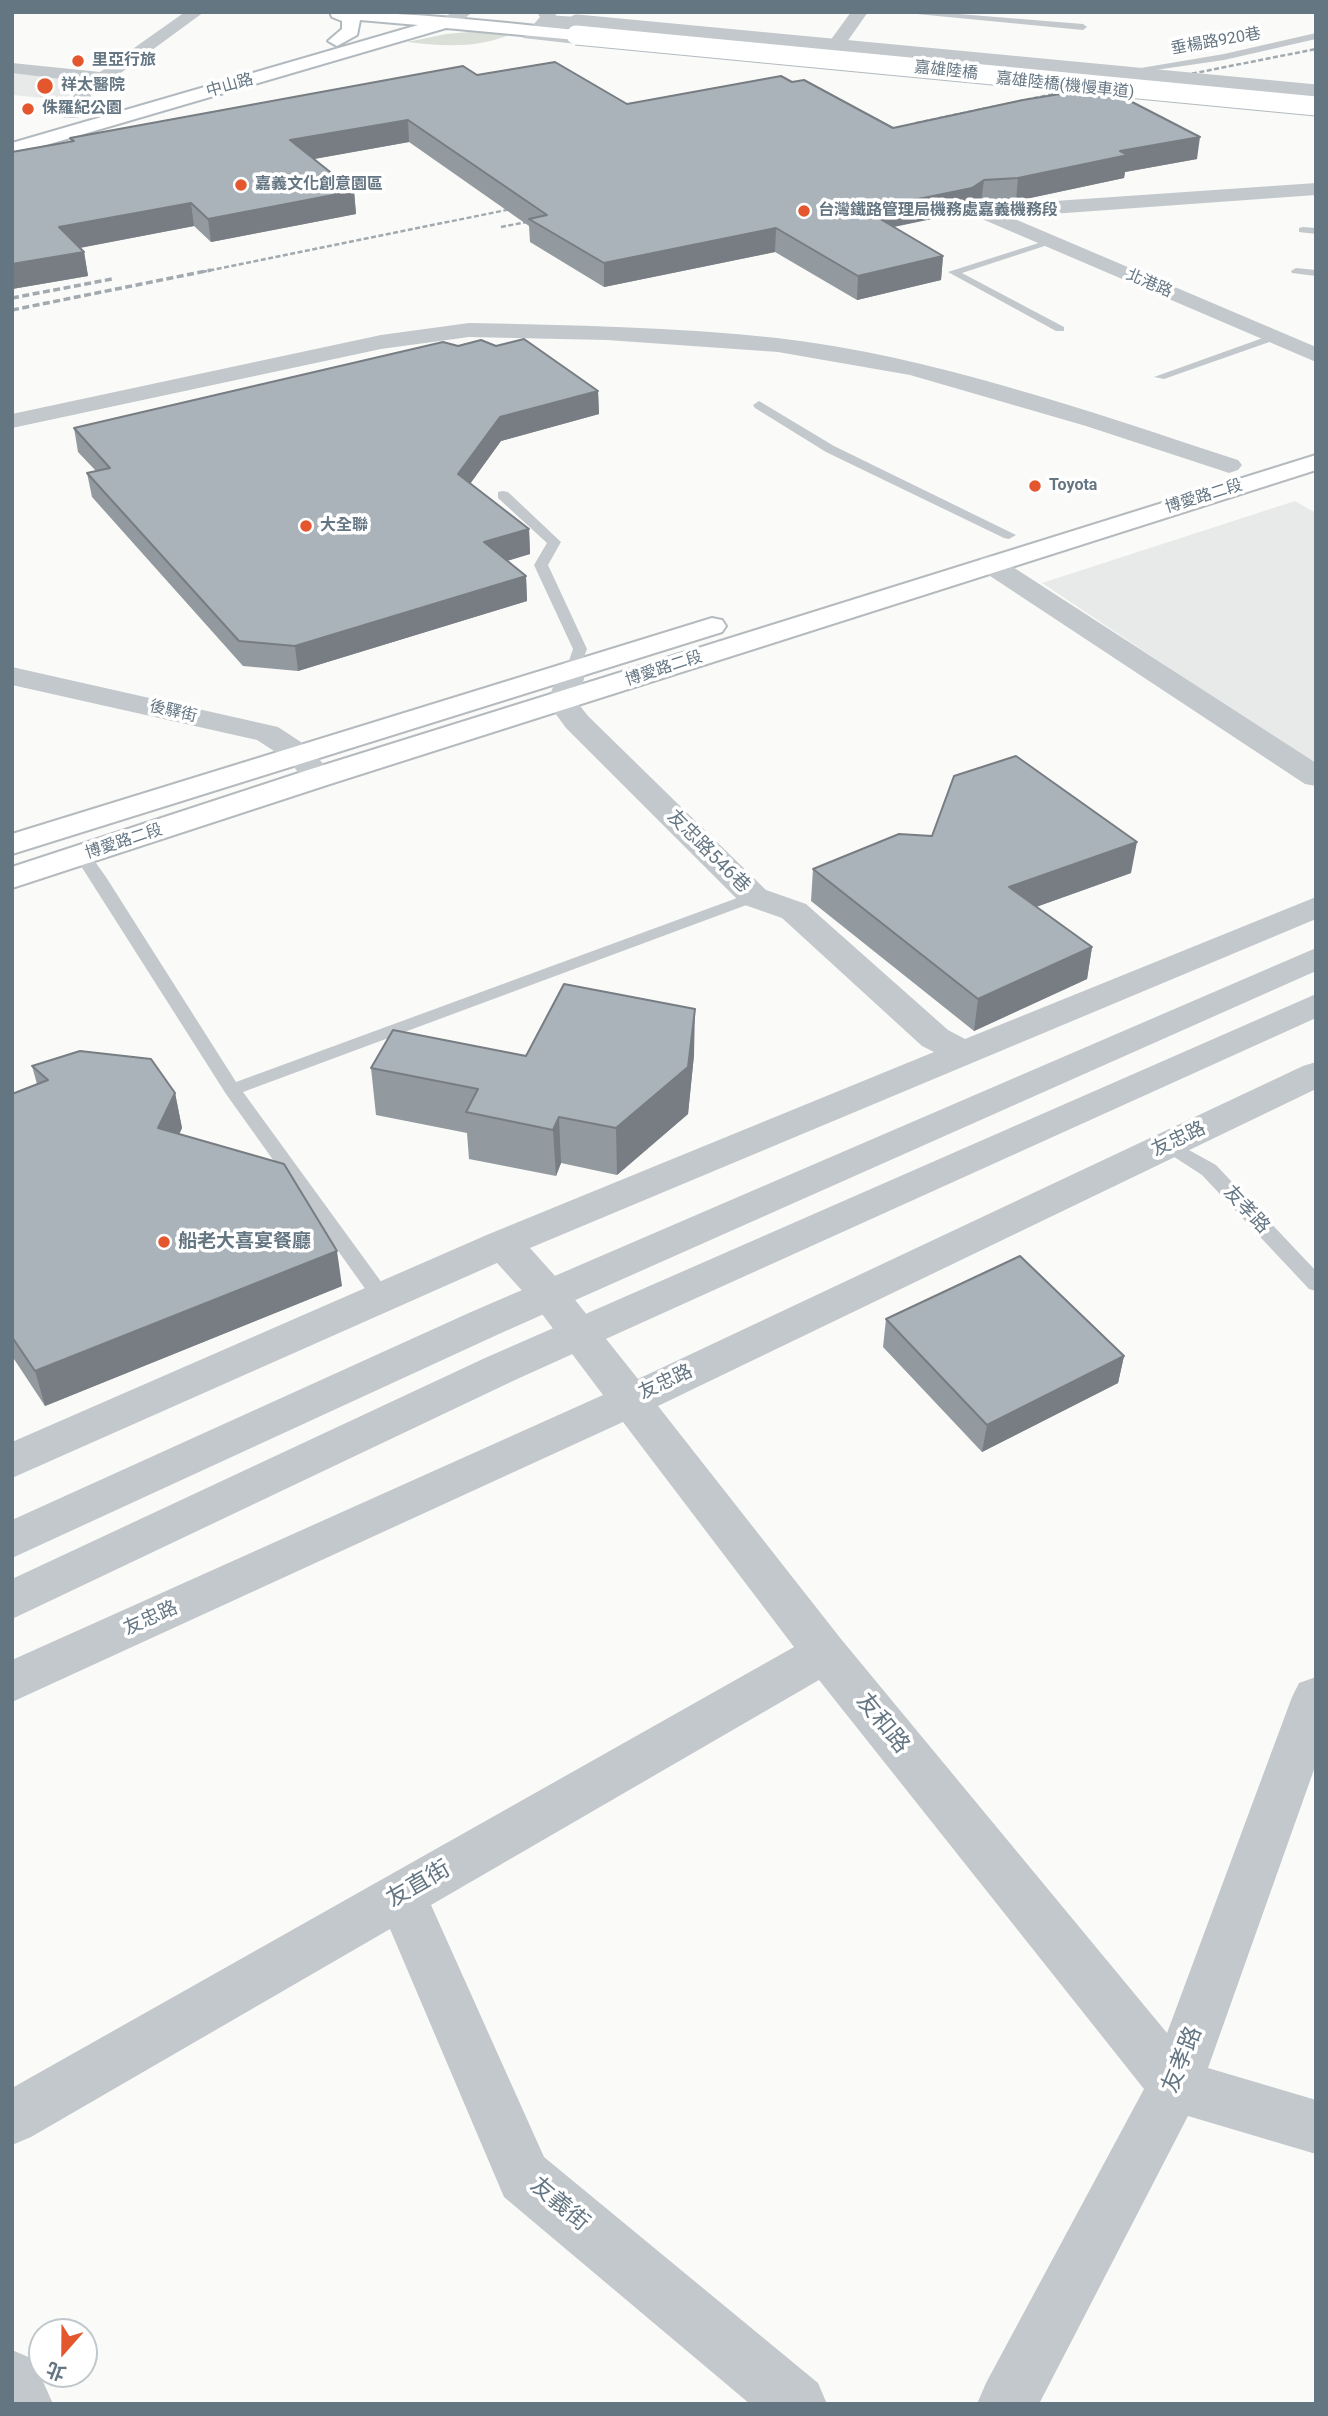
<!DOCTYPE html>
<html>
<head>
<meta charset="utf-8">
<style>
  body { margin:0 }
  #map { position:relative; width:1328px; height:2416px; overflow:hidden; background:#fafaf8; font-family:Roboto,"Noto Sans TC",sans-serif }
  canvas { display:block }
  .frame { position:absolute; inset:0; border:14px solid #657683; pointer-events:none }
  .north { position:absolute; left:28px; top:2318px; width:70px; height:70px; box-sizing:border-box; background:#fff; border:2px solid #c1c8cd; border-radius:50%; rotate:201deg; font-size:19px; font-weight:700; line-height:28px; text-align:center; color:#657683 }
  .north::after { content:''; display:block; margin:auto; width:24px; height:32px; background:#e4572e; clip-path:polygon(50% 0,100% 100%,50% 72%,0 100%) }
</style>
</head>
<body>
<div id="map">
<canvas width="1328" height="2416"></canvas>
<div class="frame"></div>
<div class="north">北</div>
</div>
<script>
const g = document.querySelector('canvas').getContext('2d');
g.lineJoin = 'round';
function fill(path, color) { g.fillStyle = color; g.fill(path, 'evenodd'); }
function stroke(path, color, width, dash) { g.strokeStyle = color; g.lineWidth = width; g.lineCap = dash ? 'butt' : 'round'; g.setLineDash(dash || []); g.stroke(path); }
function drawText(font, color, halo, rows, align = 'center') {
  g.font = font + ' Roboto,"Noto Sans TC",sans-serif'; g.lineWidth = 7; g.setLineDash([]); g.textBaseline = 'middle'; g.strokeStyle = halo; g.fillStyle = color; for (const [text, x, y, turn = 0] of rows) {
    g.save(); g.translate(x, y); g.rotate((+turn || 0) * Math.PI / 180); g.textAlign = isNaN(turn) ? turn : align; if (halo) g.strokeText(text, 0, 0); g.fillText(text, 0, 0); g.restore();
  }
}
const built = new Path2D(`
  M12,70l76,8 -24,22 -52,-5z
  M1295,501l21,12v253l-274,-183z`);
const green = new Path2D(`
  M469,32l42,2c-33,15 -70,12 -104,8l39,-8z`);
const service = new Path2D(`
  M896,12h38l149,12 4,3 -4,3z
  M546,15l48,3 4,3 -4,3 -45,-4z
  M526,33l69,7 4,3 -4,3 -72,-8z
  M1316,33v6l-92,21 -103,15 -4,-3 107,-18z
  M1303,227l13,1v6l-17,-2v-4z
  M1048,240l9,2 -95,31 102,54v4h-8l-108,-59z
  M1296,268l20,2v6l-24,-3 -1,-2z
  M1274,334l6,3 -2,2 -114,40 -10,-2z
  M759,401l75,45 182,89 -7,4 -5,-1 -178,-86 -71,-44 -2,-3z
  M503,491l5,1 53,50 -13,23 39,84 -9,23h-10l-2,-3 7,-20 -39,-84 13,-22 -49,-45v-6z
  M82,850l6,2 18,25 130,205 512,-188h12l2,3 -2,3 -517,192 147,202 3,5 -3,5 -7,2 -7,-2 -150,-210 -152,-239z
  M1169,1139l47,26 100,106v20l-7,-2 -107,-114 -40,-26 -2,-4 2,-4z`);
const minor = new Path2D(`
  M185,12h19l-112,82 -14,24h-14l-2,-4 17,-27 7,-5 -74,-9v-10l88,9z
  M851,12h17l-26,37h-12l-3,-4z
  M577,19l9,5 -3,4 -41,2 -9,-5 9,-5z
  M1316,183v12l-306,22 306,130v15l-341,-146 -3,-4 3,-4 7,-2z
  M469,323c102,2 206,4 308,15 153,17 314,74 461,122l4,5 -4,5 -9,3 -9,-3 -134,-44 -176,-51 -132,-23 -171,-12 -138,-3 -88,12 -369,79v-14l369,-79z
  M990,556l9,2 317,205v23l-11,-2 -324,-214 -4,-6 4,-6z
  M573,660l10,3 4,6 -10,33 11,14 178,174 40,14 142,126 17,9 351,-142v22l-786,329 34,38 74,93 665,-313 13,-4v27l-658,317 183,233 326,394 125,-336 7,-14 17,-6v87l-108,304 108,32v54l-128,-38 -149,288h-62l9,-21 158,-294 -325,-409 -388,225 113,252 274,226 9,21h-77l-246,-207 -114,-268 -359,208 -19,8v-57l782,-441 -171,-225 -611,280v-42l591,-265 -67,-89 -39,-43 -485,215v-36l477,-208 445,-182 -12,-6 -140,-128 -40,-14 -176,-176 -19,-26 16,-39z
  M12,667l266,60 32,21 24,29 -4,7 -11,2 -11,-2 -20,-24 -31,-20 -245,-55z
  M12,2350l21,9 20,45h-41z`);
const tertiary = new Path2D(`
  M452,12h21l-19,14h-12l-3,-4z
  M537,12h17l3,5 -9,12 -6,1 -9,-5 7,-8z
  M1316,948v23l-817,363 -487,224v-38l459,-208z
  M1316,994v24l-801,362 -503,239v-40l473,-221z`);
const secondary = new Path2D(`
  M330,12c83,0 164,10 246,18l9,5 -9,5 -130,-12 -434,127v-12l406,-118 -58,-5 -3,15 -20,11 -9,-5 14,-12v-8l-10,-4z`);
const primary = new Path2D(`
  M1316,455v15l-986,314 -318,104v-21l296,-97z
  M712,618l10,2 4,6 -4,6 -710,222v-20z`);
const railFar1 = new Path2D(`
  M1089,94l227,-45
  M916,123l185,-39
  M501,227l41,-8
  M202,272l324,-66`);
const rail = new Path2D(`
  M12,298l100,-19
  M12,310l199,-40`);
const minorBridge = new Path2D(`
  M577,24l739,70`);
const secondaryBridge = new Path2D(`
  M576,35l740,71`);
const wall = new Path2D(`
  M477,75l150,29 165,-22 101,46 304,31 -72,13 -1,6 -108,23 -35,2 -11,8 -76,16 49,29 -2,24 -84,20 -82,-48 -171,35 -74,-45 -1,-16 -120,-84 -96,17 41,32 2,23 -145,28 -17,-16 -114,22 4,4 4,24 -76,13 59,-147 -1,-4z
  M598,391l1,23 -98,27 -31,42 59,46 1,25 -23,7 19,15 1,25 -229,70 -55,-5 -151,-169 -5,-24 9,-2 -18,-19 -4,-24z
  M813,869l318,4 -95,34 56,40 -5,32 -113,52 -163,-130z
  M694,1055l-6,59 -71,61 -56,-12 -5,13 -87,-17 -2,-26 -91,-18 -5,-47 155,-12z
  M32,1066l143,27 7,35 -3,6 163,152 -297,120 -33,-50v-262l25,-10z
  M886,1319l238,37 -6,27 -136,69 -99,-105z`);
const shadedWall = new Path2D(`
  M408,120l1,22 -117,21 -2,-23z
  M1200,137l-3,22 -72,13 -1,6 -108,23 2,-23 102,-27z
  M984,180l-3,23 -11,8 -107,22 2,-23z
  M354,191l2,23 -145,28 -3,-23z
  M191,203l3,23 -131,25 -4,-24z
  M776,228l-1,24 -171,35v-24z
  M84,252l4,24 -76,13v-25z
  M943,256l-2,24 -84,20 1,-24z
  M598,391l1,23 -98,27 -41,57 -2,-24 42,-57z
  M529,529l1,25 -44,13 -2,-25z
  M526,576l1,25 -229,70 -3,-25z
  M1137,842l-6,31 -126,45 4,-31z
  M1092,947l-5,32 -113,52 4,-32z
  M695,1009l-1,46 -6,59 -71,61 -1,-47z
  M175,1093l7,35 -16,35 -8,-35z
  M559,1117l2,46 -5,13 -3,-46z
  M337,1251l5,35 -297,120 -10,-35z
  M1124,1356l-6,27 -136,69 5,-27z`);
const building = new Path2D(`
  M555,62l72,42 154,-28 11,6 12,-2 89,48 130,-28 80,-13 97,50 -80,14 8,4 -110,23 -34,2 -12,8 -107,22 78,46 -85,20 -82,-48 -172,35 -75,-44 18,-4 -139,-95 -118,20 64,51 -146,28 -17,-16 -132,24 25,25 -72,12v-112l62,-11 -4,-3 393,-72 14,9z
  M524,339l74,52 -98,26 -42,57 71,55 -45,13 42,34 -231,70 -56,-5 -152,-168 23,-5 -36,-40 369,-86 15,4 23,-6 15,6z
  M1016,756l121,86 -128,45 83,60 -114,52 -165,-130 86,-35 33,2 22,-60z
  M564,984l131,25 -7,58 -72,61 -57,-11 -6,13 -87,-18 12,-23 -107,-21 22,-38 133,26z
  M80,1051l71,8 24,34 -17,35 126,36 53,87 -302,120 -23,-34v-243l36,-14 -16,-14z
  M1020,1256l104,100 -137,69 -101,-106z`);
const markers = [
  [78,61,7,"#e4572e"],
  [45,86,9,"#e4572e"],
  [28,109,7,"#e4572e"],
  [241,185,7,"#e4572e"],
  [804,211,7,"#e4572e"],
  [1035,486,7,"#e4572e"],
  [306,526,7,"#e4572e"],
  [164,1242,7,"#e4572e"]
];
const farStreetnames = [
  ["垂楊路920巷",1216,42,-10],
  ["嘉雄陸橋",946,71,6],
  ["中山路",230,86,-16],
  ["嘉雄陸橋(機慢車道)",1065,86,6],
  ["北港路",1149,284,23],
  ["博愛路二段",1204,497,-17],
  ["博愛路二段",664,669,-18],
  ["後驛街",173,712,13],
  ["博愛路二段",124,842,-18]
];
const farPoinames = [
  ["里亞行旅",92,61],
  ["祥太醫院",61,86],
  ["侏羅紀公園",42,109],
  ["嘉義文化創意園區",255,185],
  ["台灣鐵路管理局機務處嘉義機務段",818,211],
  ["Toyota",1049,486],
  ["大全聯",320,526]
];
const streetNames = [
  ["友忠路546巷",708,852,45],
  ["友忠路",1179,1140,-25],
  ["友孝路",1246,1210,47],
  ["友忠路",666,1383,-25],
  ["友忠路",151,1619,-24]
];
const poiNames = [
  ["船老大喜宴餐廳",178,1242]
];
const nearStreetnames = [
  ["友和路",882,1724,51],
  ["友直街",419,1885,-30],
  ["友孝路",1183,2060,-68],
  ["友義街",559,2205,40]
];
fill(built, '#e8e9e9');
fill(green, '#dadfd7');
stroke(secondary, '#b3babf', 4);
stroke(primary, '#b5babe', 4);
fill(service, '#c3c8cc');
fill(minor, '#c3c8cc');
fill(tertiary, '#c3c8cc');
fill(secondary, '#fff');
fill(primary, '#fff');
stroke(railFar1, '#a2aab0', 2.5, [5, 2.5]);
stroke(rail, '#a2aab0', 3.5, [7, 3.5]);
stroke(secondaryBridge, '#b3babf', 21, []);
stroke(minorBridge, '#c3c8cc', 19);
stroke(secondaryBridge, '#fff', 19);
fill(wall, '#929a9f');
fill(shadedWall, '#777d82');
fill(building, '#aab3b9');
stroke(building, '#777d82', 2);
for (const [x, y, r, color] of markers) { const dot = new Path2D(); dot.arc(x, y, r, 0, 2 * Math.PI); g.fillStyle = color; g.fill(dot); stroke(dot, '#fff', 2.5); }
drawText('16px', '#657683', '#fff', farStreetnames);
drawText('bold 16px', '#657683', '#fff', farPoinames, 'left');
drawText('19px', '#657683', '#fff', streetNames);
drawText('bold 19px', '#657683', '#fff', poiNames, 'left');
drawText('23px', '#657683', '#fff', nearStreetnames);
</script>
</body>
</html>
